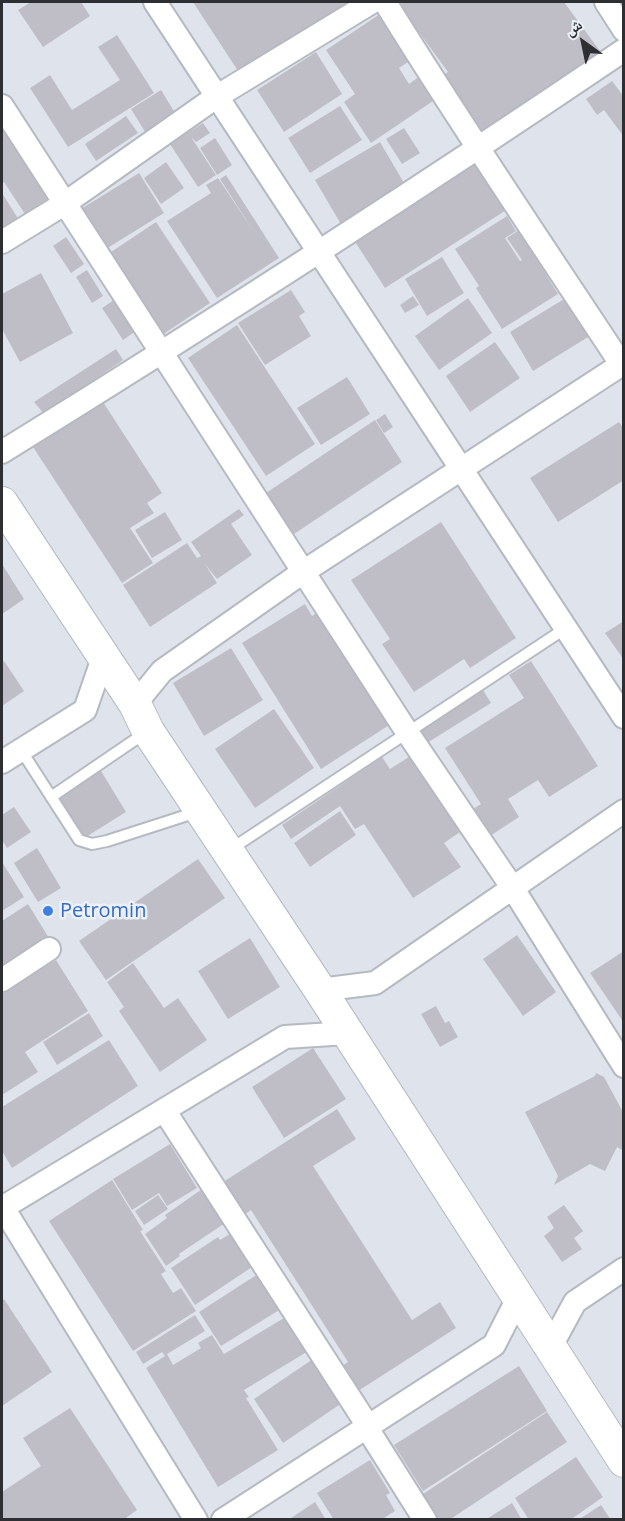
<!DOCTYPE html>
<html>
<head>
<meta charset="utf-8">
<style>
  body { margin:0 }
  #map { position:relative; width:625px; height:1521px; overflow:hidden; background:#dfe4ec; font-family:"Open Sans","Noto Naskh Arabic",sans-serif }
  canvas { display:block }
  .frame { position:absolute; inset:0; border:3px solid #2d2f32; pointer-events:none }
  .north { position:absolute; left:553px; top:12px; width:60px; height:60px; -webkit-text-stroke:4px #ecf1f9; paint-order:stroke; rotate:327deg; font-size:16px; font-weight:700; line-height:24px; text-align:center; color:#2d2f32 }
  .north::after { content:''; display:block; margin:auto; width:21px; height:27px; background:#2d2f32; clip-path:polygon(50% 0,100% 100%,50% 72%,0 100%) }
</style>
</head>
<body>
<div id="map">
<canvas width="625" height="1521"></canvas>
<div class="frame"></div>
<div class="north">ش</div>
</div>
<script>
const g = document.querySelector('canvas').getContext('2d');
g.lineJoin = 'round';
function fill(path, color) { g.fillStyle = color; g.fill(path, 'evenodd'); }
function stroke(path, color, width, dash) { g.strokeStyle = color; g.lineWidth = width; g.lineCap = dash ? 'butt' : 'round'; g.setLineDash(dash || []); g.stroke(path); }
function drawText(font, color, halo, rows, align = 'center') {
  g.font = font + ' "Open Sans",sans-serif'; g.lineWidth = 5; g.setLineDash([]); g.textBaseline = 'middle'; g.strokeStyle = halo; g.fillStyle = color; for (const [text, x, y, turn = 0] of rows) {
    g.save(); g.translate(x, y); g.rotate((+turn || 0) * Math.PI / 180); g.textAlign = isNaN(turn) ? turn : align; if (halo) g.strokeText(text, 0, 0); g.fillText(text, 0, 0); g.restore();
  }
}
const building = new Path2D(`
  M31,2h50l9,14 -47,31 -25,-37z
  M193,2h157l-110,72z
  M404,2h160l36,49 -116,85 -43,-59 7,-5 -49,-67z
  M383,12l31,46 -15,10 10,16 11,-8 16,23 -65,44 -27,-41 11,-8 -29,-44z
  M117,35l37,58 -86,54 -38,-59 20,-13 22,35 48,-30 -22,-33z
  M316,52l26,42 -58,38 -27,-42z
  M612,81l12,16v40l-20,-27 -7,5 -11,-16z
  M161,90l16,26 -30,19 -16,-26z
  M340,106l22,34 -52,33 -22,-35z
  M126,116l12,17 -42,28 -11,-17z
  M203,123l7,10 -14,9 -5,-5 25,38 -18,12 -28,-43z
  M2,128l46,71 -23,15 -21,-32 -2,2z
  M404,128l16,25 -18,11 -16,-25z
  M215,138l17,27 -15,10 -17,-27z
  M380,142l27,46 -65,38 -27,-46z
  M480,159l31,48 -126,81 -31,-48z
  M166,162l18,26 -23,16 -17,-26z
  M139,173l25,40 -58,36 -25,-40z
  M226,175l53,83 -62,40 -50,-77 44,-28 -5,-8 12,-7 36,54 -34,-53z
  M2,193l17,27 -17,12z
  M507,216l9,15 -11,7 15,23 2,-1 -15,-22 12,-8 39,64 -56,35 -26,-41 3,-2 -24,-37z
  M156,222l54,81 -48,32 -54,-81z
  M66,237l18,27 -13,9 -18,-27z
  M442,257l22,36 -37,23 -22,-37z
  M87,270l16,26 -11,7 -16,-26z
  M41,273l32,60 -53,29 -18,-33v-35z
  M291,290l14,22 -6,4 12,20 -46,29 -27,-42z
  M413,296l6,9 -14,8 -5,-8z
  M569,296l24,38 -60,37 -23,-39z
  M468,298l24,35 -53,37 -24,-34z
  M114,300l22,31 -13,9 -21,-32z
  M237,325l78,119 -49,32 -78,-118z
  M495,342l25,36 -50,34 -24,-36z
  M116,349l7,11 -79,54 -10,-12z
  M347,377l23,37 -49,31 -24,-37z
  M103,402l59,91 -15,10 7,10 -24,15 23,35 -31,20 -89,-136z
  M385,414l8,13 -9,6 -8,-13z
  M375,420l27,42 -108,72 -28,-41z
  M619,422l5,7v51l-66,42 -28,-44z
  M239,509l5,6 -13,9 21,31 -35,24 -12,-15 12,19 -67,44 -27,-42 64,-42 10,15 4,-2 -10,-14z
  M165,512l17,28 -30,18 -17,-28z
  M441,522l75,116 -46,30 -6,-9 -50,33 -32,-48 8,-5 -39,-59z
  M2,564l22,35 -22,15z
  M305,604l7,12 11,-7 71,113 -73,47 -79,-126z
  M624,621v39l-19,-27z
  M231,648l32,52 -59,36 -31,-53z
  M4,661l20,30 -22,15v-43z
  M531,661l67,105 -49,31 -11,-17 -30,19 11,18 -29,19 -17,-27 8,-5 -36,-56 79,-50 -15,-23z
  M483,690l8,13 -64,40 -8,-13z
  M274,709l40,59 -59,40 -40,-59z
  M412,755l48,77 -16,11 17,24 -48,31 -49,-74 -9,5 -15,-23 -49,33 -9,-14 100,-68 8,12z
  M101,771l25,41 -45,28 -25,-41z
  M14,807l17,25 -24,16 -5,-8v-25z
  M340,811l16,24 -46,32 -16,-24z
  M37,848l24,40 -23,14 -24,-39z
  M198,859l27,39 -119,82 -27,-39z
  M2,862l22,35 -22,14z
  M28,904l24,39 -50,32v-54z
  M517,935l39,57 -33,24 -40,-57z
  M250,938l30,49 -52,32 -30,-48z
  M624,951v72l-34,-50z
  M56,960l32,51 -63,41 13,20 -36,23v-101z
  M133,963l31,45 14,-10 29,42 -47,32 -41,-61 5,-4 -17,-25z
  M436,1006l9,17 4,-2 9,16 -18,10 -19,-33z
  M89,1013l14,23 -46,29 -14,-23z
  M109,1040l29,46 -126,82 -10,-17v-44z
  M313,1048l33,51 -62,39 -32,-51z
  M596,1073l8,4 20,37v37l-7,-4 -12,24 -15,-7 -36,21 4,-9 -33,-64 70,-36z
  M337,1109l19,30 -43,27 99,154 28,-18 16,26 -101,65 -16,-25 9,-6 -97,-152 -10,7 -21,-33z
  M170,1144l27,44 -30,18 -8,-13 -27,17 -19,-31z
  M112,1180l31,50 -3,1 26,40 -5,3 12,19 8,-5 15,23 -63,40 -84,-130z
  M205,1187l23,34 -49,33 1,2 -14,10 -21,-32 22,-16 -2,-3z
  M158,1195l10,14 -24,16 -9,-14z
  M564,1205l19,26 -9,7 8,11 -20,13 -18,-26 10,-8 -7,-11z
  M233,1232l22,33 -60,40 -24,-37 47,-31 2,3z
  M261,1272l23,35 -63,39 -22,-34z
  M4,1299l48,73 -50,34v-105z
  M195,1315l10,16 -38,23 6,11 28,-17 -3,-5 14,-8 12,19 65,-39 21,35 -66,40 5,7 -3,1 32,52 -60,37 -72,-119 19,-12 -3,-4 -19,12 -7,-12z
  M313,1359l29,44 -59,40 -29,-44z
  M519,1366l28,45 -124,80 -29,-46z
  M70,1408l67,102 -14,10h-121v-28l39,-26 -18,-28z
  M547,1412l20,30 -118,78h-14l-15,-24z
  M576,1457l27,40 -33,23h-41l-14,-22z
  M370,1460l20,33 -4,2 9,16 -14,9h-47l-17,-27z
  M315,1502l11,18h-38z
  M512,1503l10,17h-37z
  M601,1505l10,15h-33z`);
const lane = new Path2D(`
  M21,750l58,90 13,4 15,-3 90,-29
  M51,797l94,-64
  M231,849l335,-221`);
const street = new Path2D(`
  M155,2l469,715
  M385,2c75,122 157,242 236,362
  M606,2l18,28
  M2,106l405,626 105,155 112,179
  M2,242l62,-38 152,-107 156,-95
  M2,452c210,-130 417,-263 622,-402
  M135,704l27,-33 141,-99 321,-209
  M2,762l83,-52 18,-52
  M2,980l47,-31
  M320,990l55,-7 249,-172
  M164,1110l204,316
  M2,1206l194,314
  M2,1208l283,-171 63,-4
  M550,1348l25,-46 49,-33
  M367,1428l58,92
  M223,1520l271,-175 24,-47`);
const secondary = new Path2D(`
  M2,503l133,201 13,27 172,259 304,471`);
const markers = [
  [48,911,6,"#3f7fe0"]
];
const shopNames = [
  ["Petromin",60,911]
];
fill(building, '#bfbec6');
stroke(lane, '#b5b9c1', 14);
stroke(street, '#b5b9c1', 26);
stroke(secondary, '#b5b9c1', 34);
stroke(lane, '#fff', 10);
stroke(street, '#fff', 22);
stroke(secondary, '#fff', 32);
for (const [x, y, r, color] of markers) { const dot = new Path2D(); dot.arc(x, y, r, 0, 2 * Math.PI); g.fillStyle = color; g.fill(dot); stroke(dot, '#ecf1f9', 2); }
drawText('20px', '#366cbe', '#ecf1f9', shopNames, 'left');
</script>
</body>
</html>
